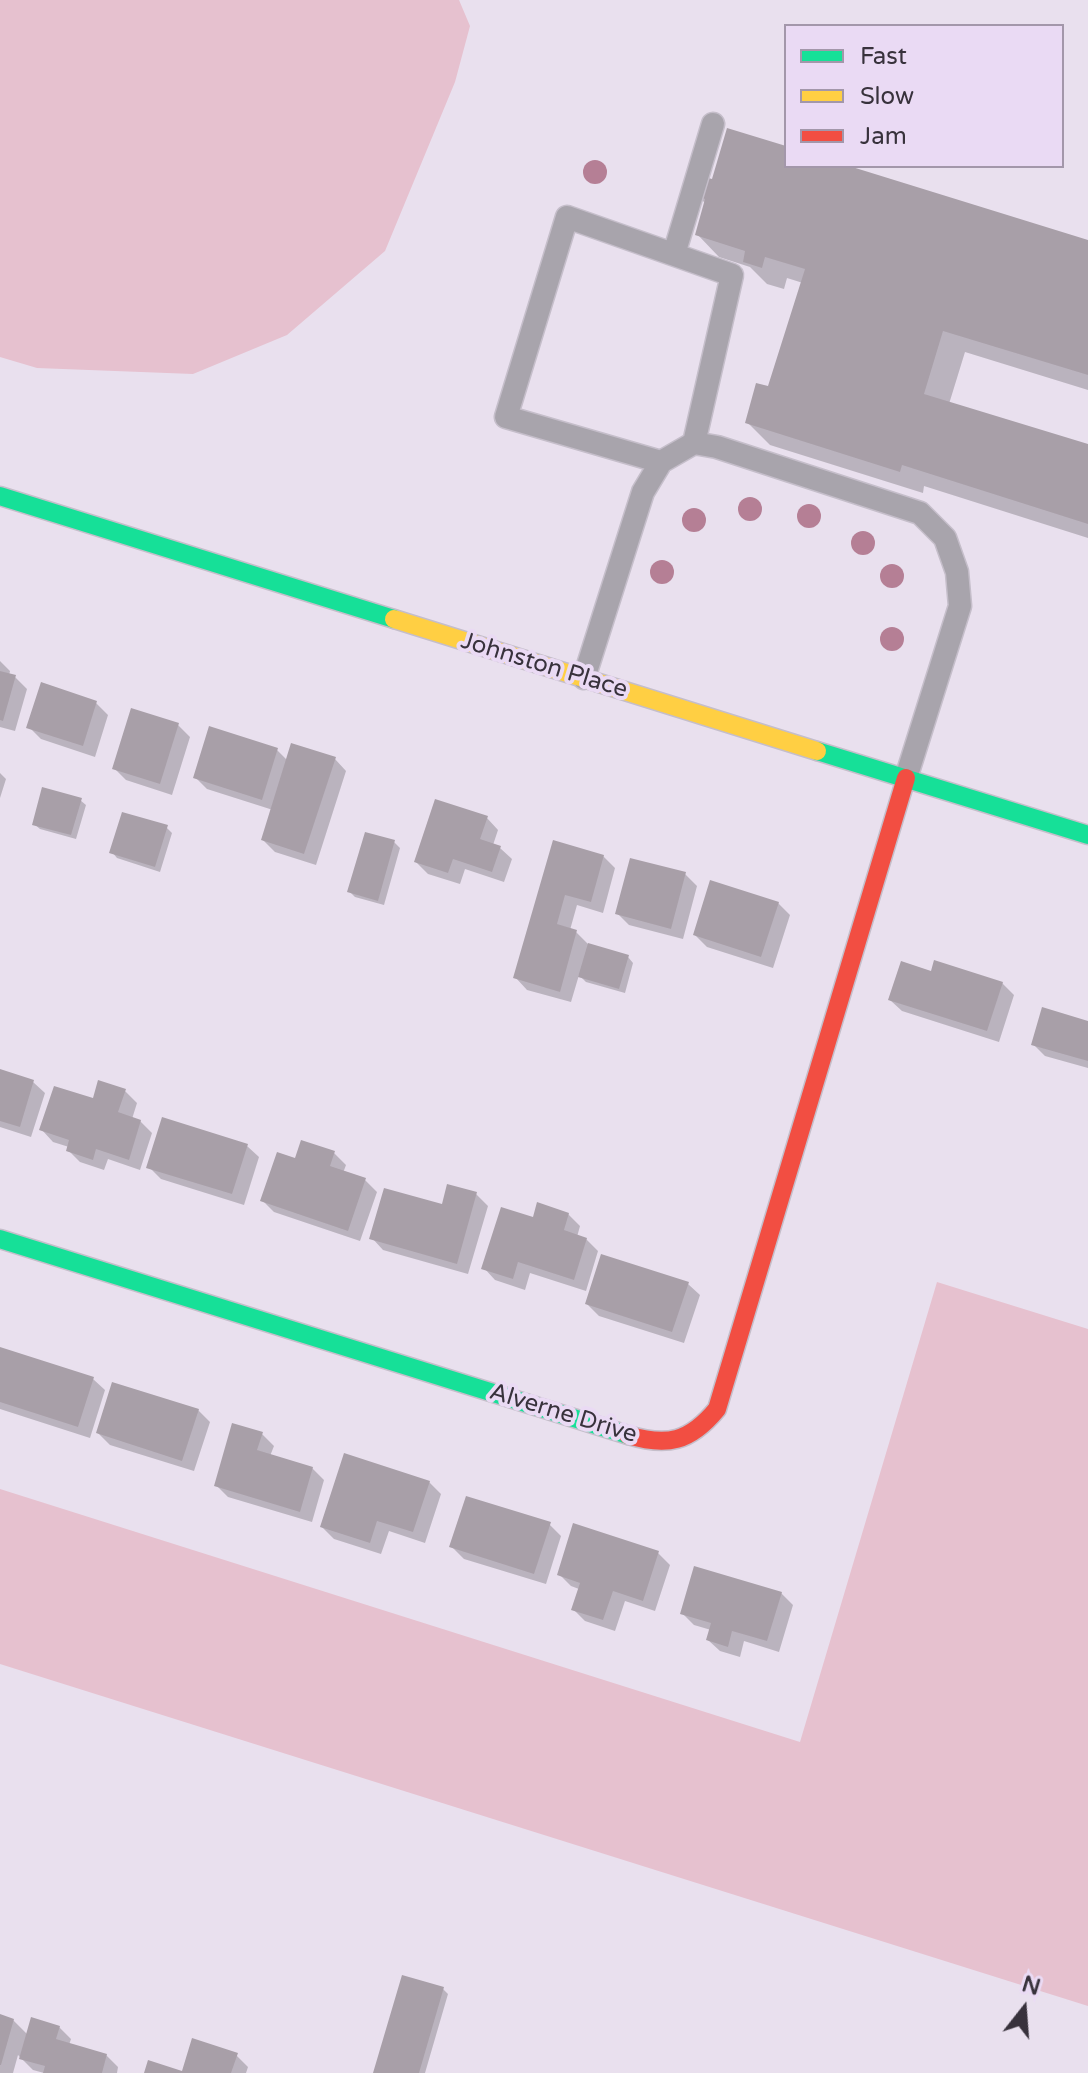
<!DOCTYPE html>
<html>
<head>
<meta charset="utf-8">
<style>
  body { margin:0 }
  #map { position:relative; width:1088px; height:2073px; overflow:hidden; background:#e9e0ee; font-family:"Varela Round",sans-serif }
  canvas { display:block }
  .legend { position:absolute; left:784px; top:24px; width:280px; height:144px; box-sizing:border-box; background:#eadaf4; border:2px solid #a397aa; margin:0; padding:10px 14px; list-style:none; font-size:24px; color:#38323c }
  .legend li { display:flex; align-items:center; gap:16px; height:40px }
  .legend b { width:40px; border:2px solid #a397aa }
  .north { position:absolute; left:984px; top:1969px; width:80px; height:80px; -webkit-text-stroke:6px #eadaf4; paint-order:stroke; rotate:17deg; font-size:22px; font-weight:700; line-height:32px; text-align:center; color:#38323c }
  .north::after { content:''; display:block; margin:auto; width:28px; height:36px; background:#38323c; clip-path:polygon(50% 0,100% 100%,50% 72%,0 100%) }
</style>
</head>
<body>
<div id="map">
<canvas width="1088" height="2073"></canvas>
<ul class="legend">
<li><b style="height:10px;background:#16e098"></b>Fast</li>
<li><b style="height:10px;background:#ffcf43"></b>Slow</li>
<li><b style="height:10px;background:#f24e42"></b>Jam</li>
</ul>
<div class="north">N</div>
</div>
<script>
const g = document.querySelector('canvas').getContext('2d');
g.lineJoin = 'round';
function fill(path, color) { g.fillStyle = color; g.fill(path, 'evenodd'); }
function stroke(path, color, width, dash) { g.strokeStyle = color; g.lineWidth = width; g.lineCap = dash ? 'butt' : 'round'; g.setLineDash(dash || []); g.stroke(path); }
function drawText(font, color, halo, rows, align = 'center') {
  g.font = font + ' "Varela Round",sans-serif'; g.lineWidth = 8; g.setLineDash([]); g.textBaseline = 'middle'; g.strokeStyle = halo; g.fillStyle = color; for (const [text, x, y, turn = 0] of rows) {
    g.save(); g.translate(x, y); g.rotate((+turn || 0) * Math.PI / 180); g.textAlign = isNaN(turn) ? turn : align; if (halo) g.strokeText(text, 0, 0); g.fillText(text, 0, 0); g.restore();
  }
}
const green = new Path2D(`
  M0,0h459l11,26 -15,56 -70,169 -98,84 -94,39 -156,-6 -37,-11z
  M937,1282l151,47v677l-1088,-342v-175l800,253z`);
const shadow = new Path2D(`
  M786,148v18h57l245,76v148l-123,-38 -16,52 139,43v91l-164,-52 -1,7 -153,-48 -23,-23 22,-33 34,-106 -16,-5 -3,11 -17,-5 -17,-17 -31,-10 -22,-23 9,-30 -9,-9 16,-13z
  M0,661l10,10 -1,5 6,1 12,12 -12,42 -15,-4z
  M96,703l12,12 -13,42 -54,-18 -12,-12z
  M133,711l45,14 12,12 -18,58 -46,-15 -12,-12z
  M277,750l11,11 47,-2 11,12 -30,94 -41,-13 -12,-12 10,-30 -66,-21 -12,-12z
  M0,773l6,6 -6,19z
  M80,800l6,5 -10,34 -36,-10 -6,-5z
  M487,818l11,12 -5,15 7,3 12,11 -8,23 -39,-13 -5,15 -32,-10 -12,-12z
  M166,827l6,6 -12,39 -43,-14 -5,-6z
  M394,842l6,6 -16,57 -29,-8 -5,-5z
  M555,843l48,13 12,12 -12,45 -26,-8 -7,25 6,2 12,12 40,13 5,6 -8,30 -39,-11 -7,-7 -8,27 -44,-12 -11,-12z
  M685,874l12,12 -14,53 -54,-14 -12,-12z
  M778,903l12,12 -17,53 -66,-21 -12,-12z
  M932,973l70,10 12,12 -15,47 -97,-31 -12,-11z
  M1088,1023v45l-43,-12 -12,-12z
  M0,1071l33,11 12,11 -14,44 -31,-10z
  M125,1091l12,12 -5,16 8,2 12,12 -12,37 -32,-11 -4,11 -24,-8 -12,-12 1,-3 -16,-5 -11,-12 52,-29z
  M247,1146l12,11 -15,48 -83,-26 -12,-12z
  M334,1153l12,12 -3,8 22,7 12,12 -17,49 -86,-29 -11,-11 33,-40z
  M476,1194l12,12 -20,68 -85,-24 -11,-12z
  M568,1214l12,12 -3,11 9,2 12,12 -12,40 -56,-18 -5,17 -30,-10 -11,-12 50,-49z
  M688,1284l12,11 -16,48 -85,-27 -12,-12z
  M0,1349l93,30 12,11 -15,48 -90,-29z
  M198,1410l12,12 -16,49 -84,-26 -12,-12z
  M262,1434l12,12 -4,10 42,12 12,12 -12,42 -84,-25 -12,-12z
  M429,1482l12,12 -16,49 -36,-12 -8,23 -47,-15 -12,-12z
  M549,1524l12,12 -15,48 -82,-25 -12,-12z
  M658,1553l12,12 -15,46 -30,-10 -10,30 -30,-10 -12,-12 6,-20 -8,-3 -12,-12z
  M781,1593l12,12 -14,47 -35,-11 -4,16 -20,-6 -12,-11 3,-10 -17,-5 -12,-12z
  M443,1989l5,5 -23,79h-50z
  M0,2017l13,3 15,15 31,-8 12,12 -2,6 37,10 12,12 -1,6h-73l-11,-3 -15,-15 -5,18h-13z
  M236,2055l12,12 -2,6h-63z`);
const building = new Path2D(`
  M727,128l59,18v20h63l239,74v135l-145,-44 -19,63 164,50v80l-186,-59 -2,7 -155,-49 11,-40 12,3 37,-117 -40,-12 -3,11 -19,-6 2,-11 -50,-16 10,-36 -10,-3 6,-20 11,3z
  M0,671l16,4 -13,46 -3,-1z
  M41,682l56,19 -14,45 -57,-18z
  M131,708l48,15 -19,61 -48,-15z
  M209,726l69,22 -16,52 -69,-22z
  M291,743l45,14 -32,97 -43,-14z
  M42,787l40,11 -11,37 -39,-10z
  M435,799l53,17 -8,23 21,7 -9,26 -39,-13 -5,14 -34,-11z
  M122,812l46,13 -13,42 -46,-14z
  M365,832l30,8 -17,61 -31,-9z
  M553,840l51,15 -13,47 -26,-7 -8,29 20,6 -17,62 -47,-14z
  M630,858l56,14 -15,57 -56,-15z
  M710,880l69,22 -18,55 -68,-22z
  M588,943l41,12 -10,34 -41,-12z
  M934,960l69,22 -16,49 -99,-31 13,-39 30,10z
  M1042,1007l46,14v40l-57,-16z
  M0,1069l34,11 -14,47 -20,-6z
  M98,1080l28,9 -8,23 23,8 -12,40 -33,-11 -3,11 -27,-9 3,-11 -30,-10 15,-44 39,12z
  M162,1117l86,27 -16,50 -86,-26z
  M301,1140l34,11 -5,15 36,12 -18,53 -88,-30 17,-49 18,6z
  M447,1184l30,8 -20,72 -88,-25 15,-51 58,16z
  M537,1202l32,11 -5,17 23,8 -13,42 -56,-18 -5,17 -32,-10 20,-62 32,10z
  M601,1254l88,28 -17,50 -87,-28z
  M0,1347l94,30 -16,50 -78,-25z
  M112,1382l87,27 -17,52 -86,-28z
  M232,1423l31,9 -6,18 56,17 -13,45 -86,-26z
  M344,1453l86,28 -17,51 -36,-11 -7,22 -50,-16z
  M466,1496l85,26 -17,52 -85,-27z
  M573,1523l86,28 -16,50 -30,-10 -10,29 -32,-10 9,-27 -23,-8z
  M694,1566l88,26 -15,49 -35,-10 -4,16 -22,-7 5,-17 -31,-9z
  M402,1975l42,12 -25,86h-46z
  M0,2014l14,5 -13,46h-1z
  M31,2017l29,9 -4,13 51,15 -5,19h-59l2,-7 -26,-7z
  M192,2038l46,15 -7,20h-87l4,-13 34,11z`);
const lane = new Path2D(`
  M674,254l39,-130
  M661,462l-155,-45 61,-200 165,58 -38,168
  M584,678l59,-186 18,-30 33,-19 23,4 203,66 25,25 12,34 3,34 -54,172`);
const fast = new Path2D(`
  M0,496l394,123
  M817,751l271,84
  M0,1239l628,196`);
const slow = new Path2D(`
  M394,619l423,132`);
const jam = new Path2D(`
  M628,1435c39,12 62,7 89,-26l189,-631`);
const trees = [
  [595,172],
  [750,509],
  [809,516],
  [694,520],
  [863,543],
  [662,572],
  [892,576],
  [892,639]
];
const streetNames = [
  ["Johnston Place",544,666,17],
  ["Alverne Drive",563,1414,17]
];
fill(green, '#e6c1cf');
fill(shadow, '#0003');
fill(building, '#a89fa8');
stroke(lane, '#c5beca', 25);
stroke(fast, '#c5beca', 21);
stroke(slow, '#c5beca', 21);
stroke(jam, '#c5beca', 21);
stroke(lane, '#a8a4ac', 22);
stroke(fast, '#16e098', 18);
stroke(slow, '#ffcf43', 18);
stroke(jam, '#f24e42', 18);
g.fillStyle = '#b57f95';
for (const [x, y] of trees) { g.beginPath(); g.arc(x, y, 12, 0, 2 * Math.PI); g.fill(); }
drawText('24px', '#38323c', '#eadaf4', streetNames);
</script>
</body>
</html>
